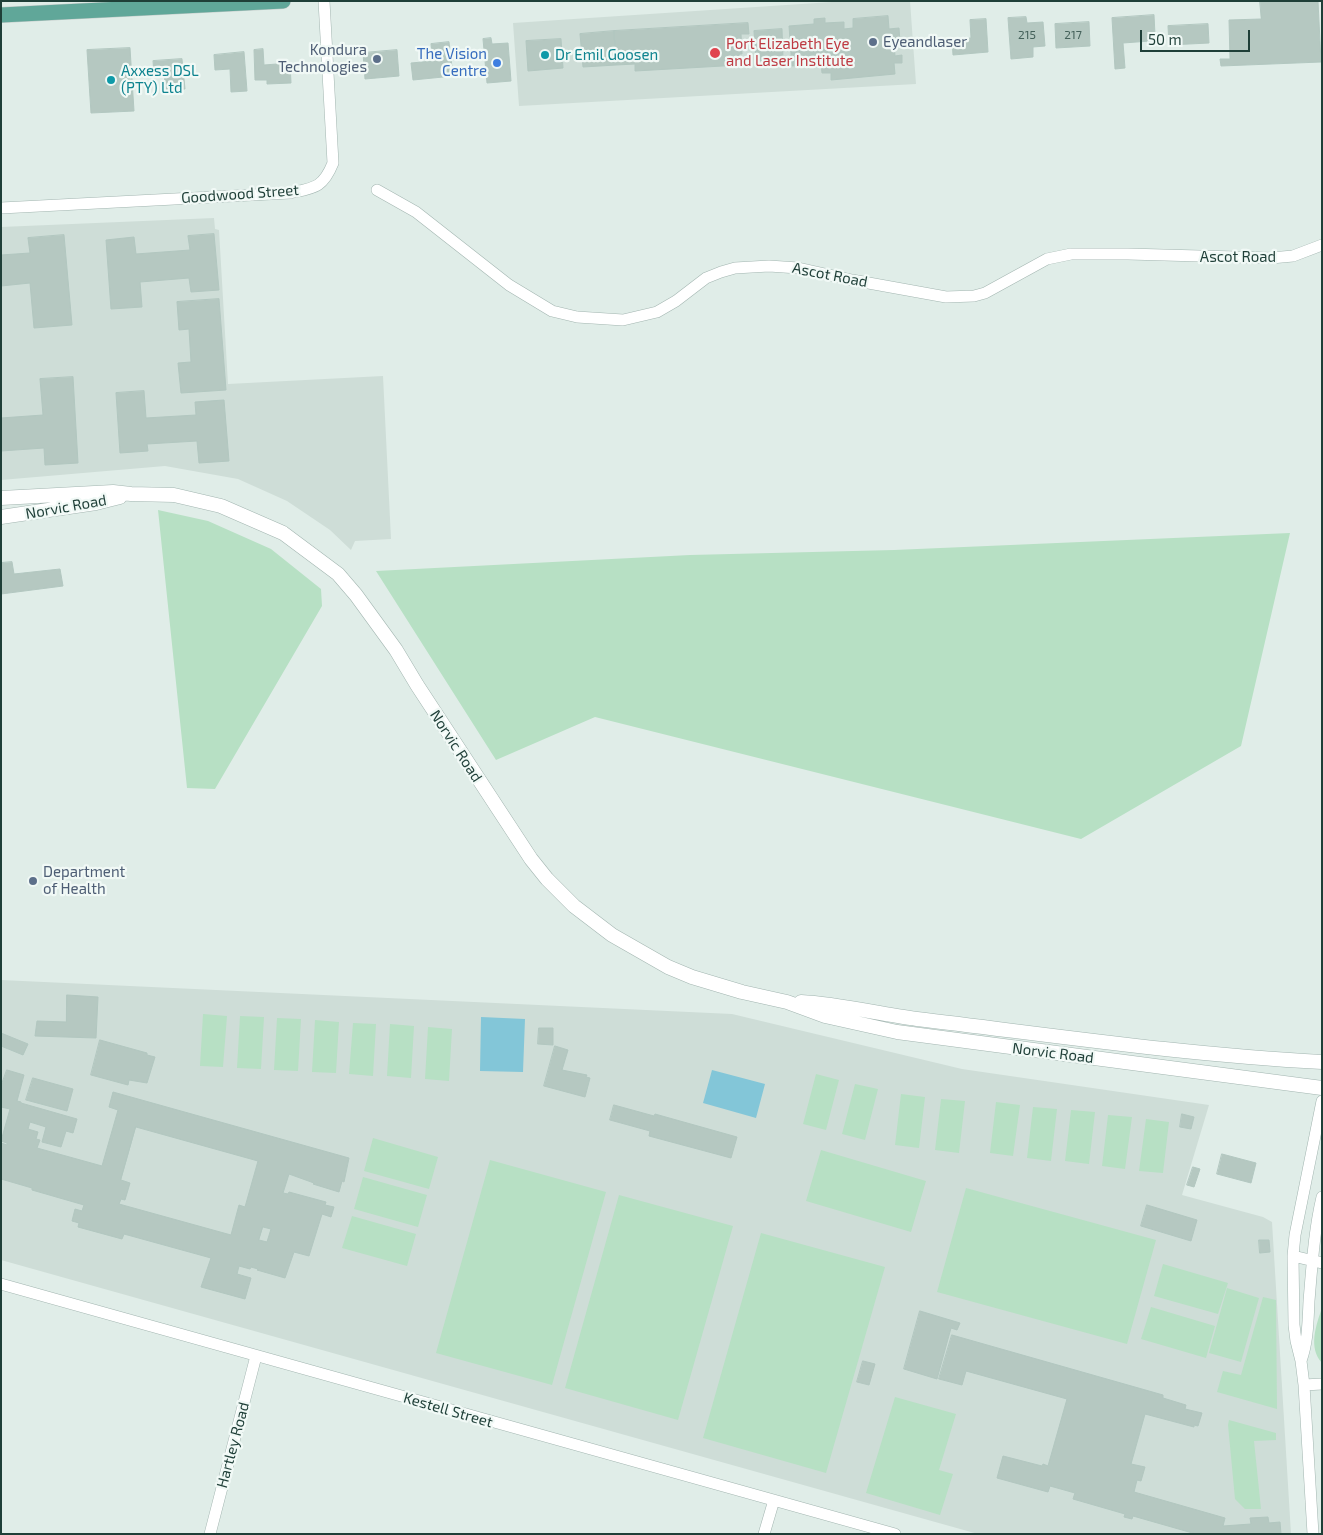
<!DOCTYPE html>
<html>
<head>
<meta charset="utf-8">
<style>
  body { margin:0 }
  #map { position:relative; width:1323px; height:1535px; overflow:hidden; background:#e0ede8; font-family:"Exo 2",sans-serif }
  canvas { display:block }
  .frame { position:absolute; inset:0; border:2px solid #1f3f38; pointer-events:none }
  .scale { position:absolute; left:1140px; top:30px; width:110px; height:22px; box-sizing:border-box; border:2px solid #1f3f38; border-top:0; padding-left:6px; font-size:15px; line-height:18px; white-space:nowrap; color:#1f3f38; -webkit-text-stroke:4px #f1f9f6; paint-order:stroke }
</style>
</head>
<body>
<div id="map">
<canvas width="1323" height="1535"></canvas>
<div class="frame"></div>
<div class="scale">50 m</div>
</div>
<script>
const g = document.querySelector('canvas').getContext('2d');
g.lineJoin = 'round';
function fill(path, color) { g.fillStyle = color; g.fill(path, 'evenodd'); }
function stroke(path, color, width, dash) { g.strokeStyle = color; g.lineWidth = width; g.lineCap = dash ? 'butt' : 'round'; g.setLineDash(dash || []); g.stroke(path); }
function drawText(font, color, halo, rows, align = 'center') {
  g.font = font + ' "Exo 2",sans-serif'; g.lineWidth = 4.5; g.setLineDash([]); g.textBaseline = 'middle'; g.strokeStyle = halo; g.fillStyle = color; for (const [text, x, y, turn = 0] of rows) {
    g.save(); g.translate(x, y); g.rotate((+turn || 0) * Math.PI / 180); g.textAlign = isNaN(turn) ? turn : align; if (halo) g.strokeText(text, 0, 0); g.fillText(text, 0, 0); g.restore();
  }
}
const built = new Path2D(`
  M847,1h63l6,83 -397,22 -6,-83z
  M214,218l1,11 4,1 9,154 155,-8 8,163 -36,2 -4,9 -21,-20 -43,-29 -49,-22 -73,-13 -164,14v-253z
  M1,980l731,34 230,55 247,36 -27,90 81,22 9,5 19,312h-313l-977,-274z`);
const green = new Path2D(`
  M158,510l50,11 63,28 50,40 1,17 -107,183 -28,-1z
  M1290,533l-49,213 -160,93 -486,-122 -99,43 -120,-189 314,-16 204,-5z
  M203,1014l24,2 -4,51 -23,-1z
  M240,1016l24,1 -3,52 -24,-1z
  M277,1018l24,1 -3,52 -24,-1z
  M315,1020l24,2 -3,51 -24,-1z
  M353,1023l23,1 -3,52 -24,-2z
  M390,1024l24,2 -3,52 -24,-2z
  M428,1027l24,2 -3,52 -24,-2z
  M816,1074l23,6 -13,50 -23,-6z
  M855,1084l23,5 -13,51 -23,-6z
  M901,1094l24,3 -6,51 -24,-3z
  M941,1099l24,2 -6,52 -24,-3z
  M996,1102l24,3 -7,51 -23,-3z
  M1033,1107l24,2 -6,52 -24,-3z
  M1071,1110l24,2 -6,52 -24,-3z
  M1108,1115l24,2 -7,52 -23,-3z
  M1146,1119l23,3 -6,51 -24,-2z
  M373,1138l65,19 -9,32 -65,-18z
  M821,1150l105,31 -15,51 -105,-31z
  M490,1160l116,32 -54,193 -116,-32z
  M363,1177l64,18 -9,32 -64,-18z
  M966,1188l190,52 -29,104 -190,-52z
  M619,1195l114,31 -55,194 -113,-32z
  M352,1216l64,18 -9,32 -65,-18z
  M761,1233l124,34 -59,206 -123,-35z
  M1163,1264l65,19 -10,31 -64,-18z
  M1227,1288l32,10 -18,64 -32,-9z
  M1263,1297l13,3 1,109 -60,-17 6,-21 18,4z
  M1151,1307l64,19 -9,32 -65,-19z
  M1322,1308v55c-14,-15 -6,-38 0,-55z
  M895,1397l61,17 -17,56 14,4 -13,41 -74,-22z
  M1229,1420l47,13v7l-22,1 7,68h-16l-10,-10 -7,-74z`);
const water = new Path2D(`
  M481,1017l44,2 -2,53 -43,-1z
  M712,1070l53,14 -9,34 -53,-15z`);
const building = new Path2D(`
  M1260,1h58l3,61 -100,4 -1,-7h10l-1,-39 32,-1z
  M1154,15l1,20h-6l1,6 -27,2 2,25 -10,1 -3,-51z
  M888,16l1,13 10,-1 1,14 -6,1 1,13 7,-1v8h-8l1,11 -64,6v-7h-9l-1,-10 -29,3 -3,-40 25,-2v-5l11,-1v5l19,-1v7l9,-1v-9z
  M1026,17l1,6 16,-1 2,24 -12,1v10l-22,2 -3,-41z
  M986,19l2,33 -35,3 -1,-15 19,-2 -1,-18z
  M1089,22l1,24 -34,2 -1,-24z
  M748,23l1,11h-8l1,20h-3l1,11 -105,6v-7l-19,1 -2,-34z
  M1208,24l1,19 -40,2 -1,-19z
  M782,29l1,30 -27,2 -2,-30z
  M614,31l2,34 -33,2 -3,-33z
  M491,38l1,6 16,-1 3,38 -24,2 -4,-44z
  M561,39l2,29 -35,3 -2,-30z
  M449,42l4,34 -40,4 -2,-17 22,-2 -2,-17z
  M130,48l4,63 -43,2 -4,-63z
  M263,49l1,16 26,-2 1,20 -24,1v-4h-12l-1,-30z
  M397,50l2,26 -34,3 -2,-26z
  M244,52l3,39 -16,1 -1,-23 -15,1 -1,-15z
  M182,59l3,30 -19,1 -2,-16h-10l-1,-13z
  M214,234l5,56 -28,2 -2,-14 -49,4 2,25 -31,2 -5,-69 28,-3 2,17 54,-4 -2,-14z
  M64,235l8,90 -38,3 -4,-45 -29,3v-31l29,-2 -2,-15z
  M219,299l7,91 -45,3 -3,-30 13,-1 -2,-33 -10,1 -2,-28z
  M73,377l5,86 -33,2 -1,-17 -43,3v-33l42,-3 -3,-36z
  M144,391l2,27 50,-3 -1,-13 29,-2 5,61 -30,2 -2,-22 -50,3 1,7 -28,2 -4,-60z
  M12,562l2,12 46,-5 3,17 -62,8v-31z
  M67,995l31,2 -2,41 -61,-2 2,-15 29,1z
  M539,1028h14v17l-15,-1z
  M1,1033l27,11 -5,11 -22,-9z
  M100,1040l47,13v2l8,2 -8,26 -18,-3 -1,5 -37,-10z
  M555,1046l13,4 -6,20 25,5 -1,2 4,1 -5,19 -41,-11z
  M7,1070l17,5 -7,26 4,1v1l56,16 -4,14 -7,-2 -5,16 -19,-5 4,-15 -16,-5 -2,7 10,3 -2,7 4,1 -3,8 65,18 16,-56 -9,-3 4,-15 236,66 -5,24 -2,-1 -3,11 -26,-8 1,-1 -25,-9 -6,19 5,1 1,-2 37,10 -1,3 9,2 -3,10 -9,-3 -13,42 -15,-4 -9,26 -28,-8 1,-1 -7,-2 -1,2 -11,-3 -2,8 14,4 -6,21 -44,-12 10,-29 -87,-24 -2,5 -44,-12 1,-4 -7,-2 3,-12 7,2 2,-6 -52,-15v-2l-31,-9v-36l6,2v-2l-6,-2 9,-32 -9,-2v-21zM136,1127l122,34 -13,46 -6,-2 -8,30 -112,-31 2,-5 4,1 5,-17 -9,-3zM263,1227l8,2 -4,13 -8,-2z
  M33,1078l40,11 -6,22 -41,-11z
  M614,1105l40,11 1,-2 82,23 -6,21 -82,-22 1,-5 -40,-11z
  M1182,1114l12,3 -3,12 -11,-2z
  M1222,1154l34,9 -5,20 -34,-9z
  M1193,1167l7,2 -6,18 -7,-2z
  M1147,1205l50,15 -6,21 -50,-15z
  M1259,1240h10l1,12 -10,1z
  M920,1311l40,12 -3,7 -6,-2 -14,51 -33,-10z
  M952,1335l211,60v3l23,7 -1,4 17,4 -4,13 -4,-1v2l-49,-13 -14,50 14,3 -4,14 -4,-1 -3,12 91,26 -2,8 28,-2 -1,-6 18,-1 1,6 11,-1 1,12h-85l-63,-18 -1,3 -8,-2 1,-3 -52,-15 2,-6 -25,-7 -2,6 -51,-14 6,-22 39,10 1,-2 5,2 19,-67 -101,-28 -4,14 -23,-6z
  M863,1361l12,3 -6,21 -12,-3z`);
const minor = new Path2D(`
  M377,190l39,22 93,73 43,26 25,6 46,3 34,-8 19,-11 30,-23 15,-6 14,-4 34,-2 29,2 54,12 94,17 28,-1 11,-3 62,-34 24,-5h57l143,4 22,-2 29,-11
  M1,208l289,-15c24,-5 33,-5 43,-30l-9,-162
  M1293,1256l29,7
  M1,1284l894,250
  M1301,1361c7,-20 7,-39 8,-60 3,-35 5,-70 13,-104
  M1304,1385l18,-1
  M210,1534l46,-178
  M764,1534l10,-34
  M1313,1534l-9,-149 -3,-24 -5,-20 -2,-16 -1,-69 2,-21 27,-134`);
const tertiary = new Path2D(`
  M1,498l112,-6 18,2 43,1 47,11 62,27 55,41 18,21 40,55 21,35 114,174 16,20 27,27 38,29 56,32 24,10 50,15 45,10 38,14 72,16 425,56
  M1,517l95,-14 24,-6
  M801,1002c39,2 77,12 116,17 135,16 269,36 405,43`);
const primary = new Path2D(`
  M1,15l282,-14`);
const markers = [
  [873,42,5,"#5c6f8a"],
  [715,53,6,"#e0444e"],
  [545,55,5,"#0f9aa8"],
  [377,59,5,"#5c6f8a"],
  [497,63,5,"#3f7fe0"],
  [111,80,5,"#0f9aa8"],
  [33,881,5,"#5c6f8a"]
];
const numberNames = [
  ["215",1027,35],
  ["217",1073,35]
];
const serviceNames = [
  ["Eyeandlaser",883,42],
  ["Kondura",367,50,"right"],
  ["Technologies",367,67,"right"],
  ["Department",43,872],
  ["of Health",43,889]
];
const healthNames = [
  ["Port Elizabeth Eye",726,44],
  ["and Laser Institute",726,61]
];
const shopNames = [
  ["The Vision",487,54],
  ["Centre",487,71]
];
const cultureNames = [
  ["Dr Emil Goosen",555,55],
  ["Axxess DSL",121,71],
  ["(PTY) Ltd",121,88]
];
const streetNames = [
  ["Goodwood Street",240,194,-4],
  ["Ascot Road",1238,257],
  ["Ascot Road",830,275,11],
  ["Norvic Road",66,507,-10],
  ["Norvic Road",456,746,57],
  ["Norvic Road",1053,1053,7],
  ["Kestell Street",448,1410,16],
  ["Hartley Road",233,1445,-75]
];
fill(built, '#ceddd7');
fill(green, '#b7e0c4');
fill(water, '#83c6d8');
fill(building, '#b5c8c1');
stroke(building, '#b2c7c0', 1);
stroke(minor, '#a2b5b0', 12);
stroke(tertiary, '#a2b5b0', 15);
stroke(primary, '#c0c9c7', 16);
stroke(minor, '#fff', 11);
stroke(tertiary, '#fff', 14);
stroke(primary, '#60a799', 15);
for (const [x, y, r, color] of markers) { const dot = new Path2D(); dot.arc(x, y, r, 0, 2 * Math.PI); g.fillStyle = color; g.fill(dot); stroke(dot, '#f1f9f6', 2); }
drawText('12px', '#44615a', null, numberNames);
drawText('15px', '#4e5e75', '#f1f9f6', serviceNames, 'left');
drawText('15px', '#be3a42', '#f1f9f6', healthNames, 'left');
drawText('15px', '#366cbe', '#f1f9f6', shopNames, 'right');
drawText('15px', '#0d838f', '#f1f9f6', cultureNames, 'left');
drawText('15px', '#1f3f38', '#f1f9f6', streetNames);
</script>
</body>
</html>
